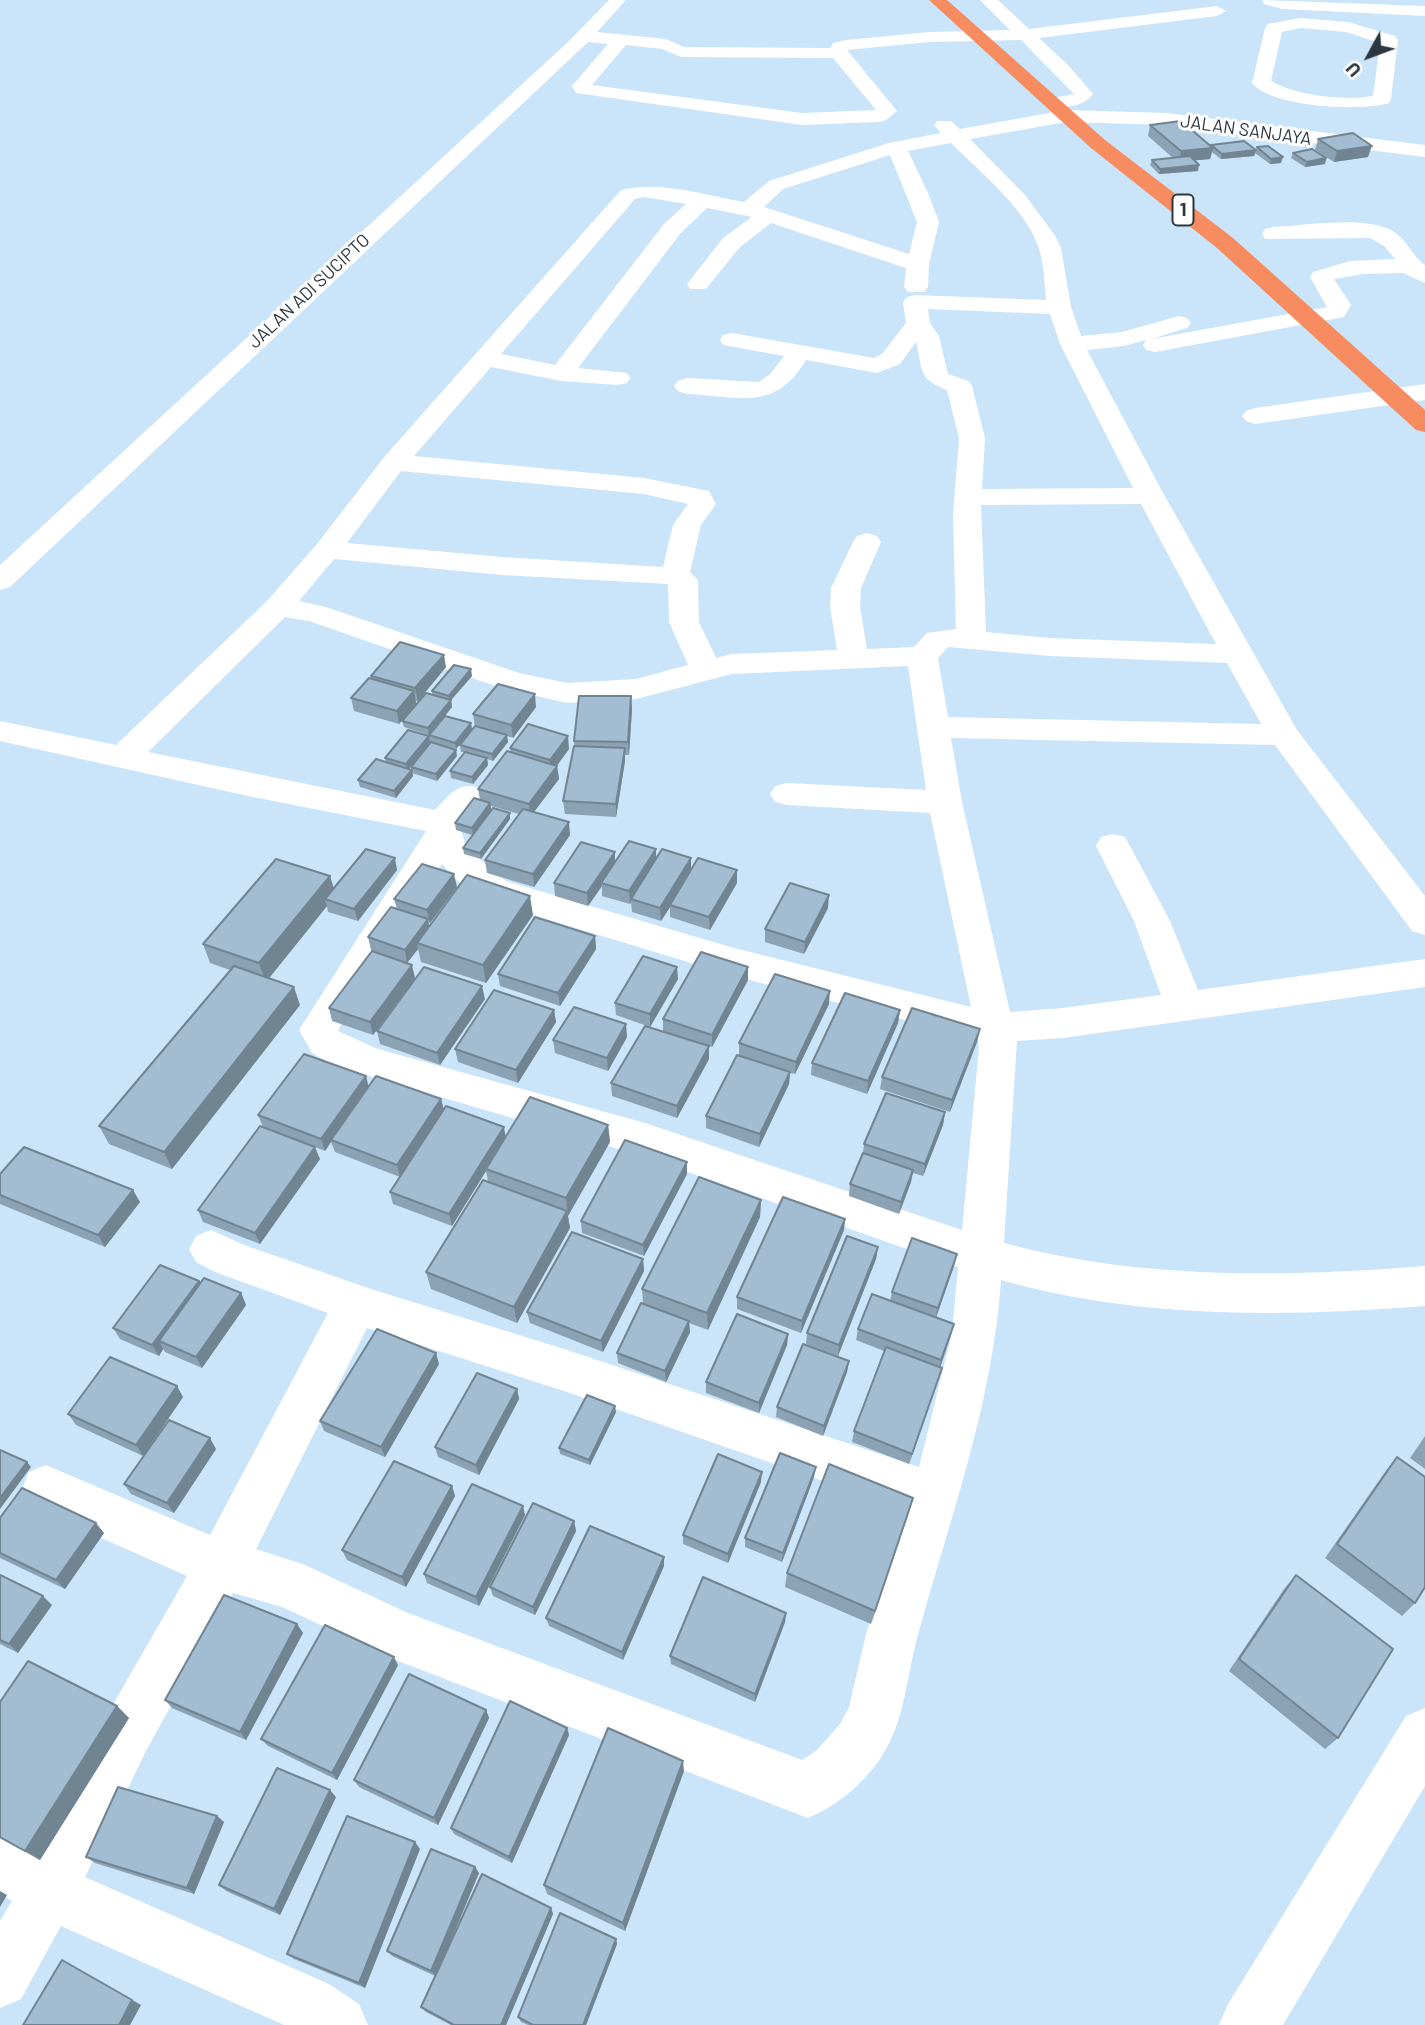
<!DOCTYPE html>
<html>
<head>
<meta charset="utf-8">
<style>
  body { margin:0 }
  #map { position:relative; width:1425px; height:2025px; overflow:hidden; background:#cae4fa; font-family:Barlow,sans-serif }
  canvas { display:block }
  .north { position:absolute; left:1334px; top:21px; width:70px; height:70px; -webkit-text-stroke:5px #fff; paint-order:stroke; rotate:229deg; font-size:19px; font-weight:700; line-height:28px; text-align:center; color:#2b363e }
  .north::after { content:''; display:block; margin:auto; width:24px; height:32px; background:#2b363e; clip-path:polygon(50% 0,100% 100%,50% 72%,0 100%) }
</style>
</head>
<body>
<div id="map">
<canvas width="1425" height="2025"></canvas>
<div class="north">U</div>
</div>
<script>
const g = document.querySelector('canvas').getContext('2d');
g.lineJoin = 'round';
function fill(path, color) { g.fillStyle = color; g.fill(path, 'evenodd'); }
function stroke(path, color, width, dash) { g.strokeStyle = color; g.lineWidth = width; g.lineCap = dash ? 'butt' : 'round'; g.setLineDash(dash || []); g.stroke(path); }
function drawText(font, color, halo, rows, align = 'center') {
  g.font = font + ' Barlow,sans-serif'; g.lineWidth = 6; g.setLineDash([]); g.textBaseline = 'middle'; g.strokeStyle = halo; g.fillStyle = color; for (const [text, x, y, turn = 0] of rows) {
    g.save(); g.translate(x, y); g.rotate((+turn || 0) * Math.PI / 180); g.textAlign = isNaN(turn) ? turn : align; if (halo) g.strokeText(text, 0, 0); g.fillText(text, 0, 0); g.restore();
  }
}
const minor = new Path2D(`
  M609,0h17l-29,32 69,7 18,8 146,1 3,-5 13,-3 84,-8 80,-2 -30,-30h18l31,29 188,-23 9,5 -9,5 -178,22 30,28 24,28c-8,11 -26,15 -39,12l-3,-4 3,-4 20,-4 -53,-54 -91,2 -83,8 50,61 -11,9 -7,2 -77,3 -226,-32 -4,-7 36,-42 -20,-2 -578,545 -10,3v-25l568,-523zM626,45l36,4 19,8 152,1 43,52 -74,3 -210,-28z
  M1262,0l163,6v10l-143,-7 -18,-5z
  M1300,18l48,4 47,14 3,4 -7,59 -2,4c-28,9 -119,4 -137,-20l13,-55 3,-4zM1300,28l46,4 34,11 -7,53c-30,5 -75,0 -102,-15l11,-49z
  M1066,110l100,3 259,32v12l-259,-32 -100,-3 -96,17 55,56 31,42 5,11 10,59 10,29 41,-4 57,-16 8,2 4,5 -4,5 -36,11 176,-32 -17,-30 3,-5 37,-11 45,-2 -11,-13 -14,-8 -105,1 -3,-5 3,-5 8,-2c33,-1 95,-13 123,6 12,9 17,24 29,32v18l-22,-10 -39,1 -30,5 17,26 -7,12 -189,35 -9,-2 -3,-5 3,-5 -22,6 -37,4 75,141 135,239 128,166v39l-13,-4 -137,-186 -324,-7 11,64 48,210 53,-4 98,-13 -27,-74 -38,-75 5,-9 12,-3 12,3 5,9 40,75 28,69 227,-31v28l-362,51 -46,3 -13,202c136,37 282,34 421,23v40c-141,11 -287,13 -424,-26 -8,121 -50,236 -82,351 -13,45 -13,92 -41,131 -18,25 -42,44 -70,56l-410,-157 -116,-54 -49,-14 -87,158 -61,126 244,107 30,20 9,21h-84l-223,-99 -40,73 -21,9v-87l12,-20 -12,-7v-59l37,17 71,-139 79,-137 -158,-70 -7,-17 7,-17 17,-7 164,70 118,-222 -113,-41 -19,-10 -7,-13 7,-13 15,-6 33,15 127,44 193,60 355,118 33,-134 6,-66 -316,-111 -307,-90 -23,-13 -13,-23 127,-199 -178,-35 -248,-55v-20l116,24 151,-144 50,-57 68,-88 236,-266c40,-10 84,5 123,12l25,-21 120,-38 52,-10 -7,-8 3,-4h14l9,8zM951,143c28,28 74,65 87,103 6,16 6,36 8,54l-131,-5 -8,2 -4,5 3,21 -24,31 -8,4 -142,-25 -9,2 -3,5 3,5 61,11 -14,18 -11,8 -72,-4 -9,3 -4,5 4,5 9,3c53,2 87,19 119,-34l71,13 23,-9 16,-22c7,29 2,37 31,48l12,48 -6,77 3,114 -29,4 -13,14 -47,2 -7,-42 1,-19 20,-46 -4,-6 -10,-3 -10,3 -4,6 -22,46 -1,19 7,43 -106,4 -15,4 -17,-36 -1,-42 -8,-8 11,-47 15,-21 -7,-13 -65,-13 -230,-22 77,-89 70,14 57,4 9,-2 3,-5 -3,-5 -49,-5 102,-134 27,-26 45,9 -29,21 -36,46 3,5h16l33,-41 32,-25 135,45 -2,19 4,5h16l4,-5 1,-23 10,-42 -11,-29 -20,-42zM890,155l27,67 -8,32 -145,-47 19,-18zM644,197l42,7 -22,20 -109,141 -54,-11 134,-155zM928,309l122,5 10,30 73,144 -151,1 3,-51 -13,-52 -4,-5 -20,-7 -9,-38 -9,-13zM401,471l243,23 44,10 -15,21 -10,42 -161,-10 -155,-14zM1141,504l75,140 -166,-6 -64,-6 -5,-127zM334,559l168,16 166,9 1,38 19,43 -52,14 -69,4 -48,-10 -193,-66 -27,-6zM285,617l24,4 192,67 66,15 69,-4 96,-25 176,-8 18,124 -139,-7 -12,3 -5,8 5,8 12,3 143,8 41,194 -237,-59 -228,-67 -34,-28 -7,-10 -5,-16 26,-31 -5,-8c-24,-7 -30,6 -46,22l-287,-58zM948,647l102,9 177,7 34,61 -313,-7 -10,-59zM442,864l13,15 25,20 254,77 244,63 1,8 -17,183 -317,-107 -267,-74 -38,-17 -2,-2 79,-130zM367,1328l197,63 343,119 -41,124 -17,73 -9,17 -24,27 -14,9 -394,-147 -103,-48 -49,-16z
  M1425,384v16l-170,24 -9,-3 -4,-5 4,-5 9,-3z
  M1425,1708v78l-142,239h-64l9,-21 178,-288z`);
const highway = new Path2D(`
  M929,0h18l158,140 128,98 192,172v22l-9,-2 -199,-182 -126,-100z`);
const wall = new Path2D(`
  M1150,125l61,21v-1l45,5 -2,6 -33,3 -9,-7 -2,7 -16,1 4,11 -39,3 -9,-9 2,-5 21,-2 -25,-22z
  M1318,139l50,18 -34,5 -19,-12z
  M1257,147l24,16 -11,1 -15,-11z
  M1293,153l33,5 -1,6 -20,3 -14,-9z
  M446,667l-28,34h-2v3l-17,20 -45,-13 -3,-13 20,-19v-3z
  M472,676l-21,24 1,7 -7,9 26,7 1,7 -16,19 -26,-7 -22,27 3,1v-3l46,-11 -20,25 -25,-8 1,3 -17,22 -36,-11 -2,-7 28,-18 -1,-4 44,-22v-1l-25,-8 -2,-6 30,-26v-4z
  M536,707l-23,31 -6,-2 1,6 -15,19 -6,-2 1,6 -15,19 -22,-6 -1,-7 14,-19h-3l-1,-7 15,-18 -2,-13z
  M632,709l-3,46h-4v6l-9,56 -51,-3 -2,-13 11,-55v-5z
  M510,748l59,1 -12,17 2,13 -25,33 36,23 -36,52 -47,-14 -2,-13 34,-46 -28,-8v4l19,9 -29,40 -17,-5 -1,-6 9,-13 -16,-5 -1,-7 25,-23 -2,-11 33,-37z
  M656,849v10l81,24 -27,47 -40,-13v-10l-9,14 -29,-9 -1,-10 -1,2 -28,-8v-10l-14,20 -33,-10 -1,-13z
  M397,870l-39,51 -30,-9 -1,-6 -58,72 31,27 -128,164 -63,-25 -10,-18 131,-156 -20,-7 -7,-19 127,-68 4,12z
  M457,887l-27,36 -2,-1 1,4 104,-11 -47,68 -65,-21 -3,-13 -11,14 -36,-13 -3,-13 29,-28 -3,-10z
  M828,908l-24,46 -39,-12v-13z
  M595,936l1,13 -36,57 -60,-20 -2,-12z
  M415,978l-42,57 -41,-14 -3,-13z
  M678,979l-28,48 -34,-12 -1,-12z
  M748,980l-36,67 -49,-16v-12z
  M485,999l-45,66 -60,-21 -3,-13z
  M829,1004l-34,70 -5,-1 -1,11 -30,63 -53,-19v-12l33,-61v-12z
  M554,1010l2,12 -38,61 -60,-21 -3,-13z
  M900,1010l-2,13 -31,71 -56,-19 1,-12z
  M980,1029l-3,13 -27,70 -70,-23 2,-12z
  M627,1037l-19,34 -53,-18 -2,-13z
  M709,1046v13l-32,59 -65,-22 -1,-13z
  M369,1086l72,13 3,11 61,27 103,-12 2,17 -42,74 2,12 -53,95 -86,-34 -5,-17 62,-91 -2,-10 -34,55 -59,-22 -3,-12 10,-15 -65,-25 -4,-10 -6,9 -62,-24 -5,-12z
  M945,1112l-2,13 -20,51 -10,-3 -2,9 -12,32 -50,-18 1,-12 13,-31 1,-9z
  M320,1159l-60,85 -57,-22 -5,-12z
  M0,1174l140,28 -35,45 -105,-43z
  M687,1174l-43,82 -62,-23 -1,-12z
  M761,1200l-1,17 -52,113 -19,-7 1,9 -24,50 -48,-19 -1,-10 26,-50 -1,-14z
  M845,1219l-1,11 -43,103 -64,-24v-12z
  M878,1247l-2,12 -38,97 -32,-12 1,-11z
  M957,1254l-3,12 -18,52 18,6 -14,43 2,1 -3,10 -30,86 -57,-22 2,-11 30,-80 -28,-11 2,-11 32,-28 2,-9z
  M643,1259l1,12 -41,81 -73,-29 -3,-11z
  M199,1281l2,2 40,10 5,12 -44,63 -37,-16 -2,-3 -4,7 -39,-17 -7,-11z
  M788,1334l-1,11 -28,68 -53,-20v-11z
  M849,1361l-2,11 -24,64 -47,-19 1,-10z
  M439,1364l-54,93 -61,-26 -4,-10z
  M517,1389l2,10 -40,76 -41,-18 -3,-10z
  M183,1397l-40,59 -67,-31 -8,-11z
  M616,1412l-26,53 -30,-11 -1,-6z
  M1425,1436v33l-15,-11z
  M216,1449l-42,64 -43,-19 -7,-10z
  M1397,1457l18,146 -13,13 -77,-58 60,-86z
  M814,1477l-32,85 -37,-15v-9z
  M761,1482l-33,81 -45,-19v-9z
  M452,1486l3,10 -49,91 -59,-27 -5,-10z
  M909,1512l-38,112 -86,-37 2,-14z
  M525,1515l-46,91 -52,-23 -3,-9z
  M0,1518l104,15 -39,56 -65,-31z
  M574,1521l2,10 -41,84 -42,-19 -3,-9z
  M664,1566l-41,94 -74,-34 -3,-8z
  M0,1575l52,30 -34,48 -18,-9z
  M1296,1575l42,163 -13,11 -96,-78 55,-82z
  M786,1613l-1,9 -30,80 -84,-38 -1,-8z
  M297,1624l6,9 -57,107 -74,-32 -7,-8z
  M398,1665l-61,115 -69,-34 -7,-7z
  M0,1702l117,4 12,12 -89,142 -40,-22z
  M486,1710l3,8 -51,107 -79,-38 -5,-7z
  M567,1728l2,7 -57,128 -58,-29 -3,-6z
  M684,1771l-59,160 -78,-37 -3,-9z
  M336,1797l-56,118 -54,-24 -7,-6z
  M217,1816l7,6 -30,72 -99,-31 -9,-6z
  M420,1849l-55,139 -71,-29 -7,-5z
  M475,1867l4,6 -38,91 110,-56 2,6 -47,111h-55l-25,-13 -5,-5 14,-31 -43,-20 -5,-5z
  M616,1939l1,5 -31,81h-58l-7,-3 -3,-5z`);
const shadedWall = new Path2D(`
  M1372,146l-4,11 -34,5 3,-11z
  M1213,148l-3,11 -31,3 2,-11z
  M1256,150l-2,6 -33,3 1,-5z
  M1283,157l-2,6 -11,1 1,-5z
  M1326,158l-1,6 -20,3 2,-5z
  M1199,165l-1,6 -39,3 1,-5z
  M444,655l2,12 -28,34 -3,-13z
  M471,669l1,7 -21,24 1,7 -23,28 -1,-7 22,-26 -1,-6z
  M414,691l2,13 -17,20 -2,-13z
  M535,694l1,13 -23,31 -2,-13z
  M631,696l1,13 -3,46 -1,-13z
  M471,723l1,7 -16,19 -1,-6z
  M507,735l1,7 -15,19 -1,-7z
  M429,736l1,7 -23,28 -1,-7z
  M568,736l1,13 -18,24 -1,-13z
  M625,748v13l-9,56v-13z
  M456,750l1,6 -20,25 -1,-7z
  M487,758l1,7 -15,19 -1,-7z
  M557,766l2,13 -29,38 -1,-13z
  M412,770l1,6 -17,22 -2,-7z
  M490,803l1,7 -18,25 -1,-7z
  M510,813v6l-29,40 -1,-6z
  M569,822l1,13 -36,52 -1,-13z
  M656,849v13l-25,37v3l-1,2 -1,-13z
  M615,852v13l-14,18 1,3 -14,20 -1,-13z
  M395,858l2,12 -39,51 -4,-12z
  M691,858v13l-21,34v2l-9,14 -1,-13z
  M737,870v13l-27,47 -1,-13z
  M454,874l3,13 -27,36 -3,-13z
  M330,876l5,19 -10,4 2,7 -61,76 -7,-19z
  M829,895l-1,13 -24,46 1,-12z
  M530,896l3,19 -47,68 -3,-18z
  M428,919l2,13 -13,11 1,6 -11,14 -2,-13z
  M595,936l1,13 -36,57 -2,-13z
  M412,965l3,13 -42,57 -3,-13z
  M677,967l1,12 -28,48v-13z
  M748,967v13l-36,67v-12z
  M482,986l3,13 -45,66 -3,-12z
  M294,987l6,18 -128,164 -8,-17z
  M830,991l-1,13 -34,70 1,-12z
  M554,1010l2,12 -38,61 -2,-13z
  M900,1010l-2,13 -31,71 1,-13z
  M626,1024l1,13 -19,34 -1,-13z
  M980,1029l-3,13 -27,70 2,-12z
  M709,1046v13l-32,59v-12z
  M790,1072l-1,12 -30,63 1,-13z
  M366,1076l3,12 -38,52v2l-6,9 -4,-12z
  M441,1099l3,12 -44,66 -3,-12z
  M945,1112l-2,13 -20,51 2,-12z
  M608,1125l2,17 -42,74 -2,-18z
  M504,1127l2,12 -20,30v2l-34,55 -3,-12z
  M315,1147l5,12 -60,85 -5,-11z
  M687,1162v12l-43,82 -1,-11z
  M913,1170l-2,12 -12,32 2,-12z
  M133,1190l7,12 -35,45 -7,-12z
  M761,1200l-1,17 -52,113 -1,-17z
  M567,1211l3,17 -53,95 -3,-16z
  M845,1219l-1,11 -43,103 1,-12z
  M878,1247l-2,12 -38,97 1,-11z
  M957,1254l-3,12 -19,54 3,-12z
  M643,1259l1,12 -41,81 -2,-11z
  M199,1281l6,11 -46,49 4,8 -4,7 -7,-11z
  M241,1293l5,12 -44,63 -6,-11z
  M689,1321l1,11 -24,50 -1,-11z
  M954,1324l-3,11 -12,36 2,-11z
  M788,1334l-1,11 -28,68v-10z
  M436,1353l3,11 -54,93 -4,-10z
  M849,1361l-2,11 -24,64 1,-10z
  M942,1368l-3,10 -30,86 3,-10z
  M177,1386l6,11 -40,59 -7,-11z
  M517,1389l2,10 -40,76 -3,-10z
  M615,1406l1,6 -26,53 -1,-5z
  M210,1438l6,11 -42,64 -7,-10z
  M27,1462l4,5 -31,42v-11z
  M816,1467l-2,10 -32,85 1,-9z
  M762,1472l-1,10 -33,81v-9z
  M452,1486l3,10 -49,91 -4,-10z
  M913,1498l-4,14 -38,112 4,-13z
  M523,1506l2,9 -46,91 -3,-9z
  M574,1521l2,10 -41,84 -2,-8z
  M96,1523l8,10 -39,56 -9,-9z
  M664,1557v9l-41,94 -1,-8z
  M43,1596l9,9 -34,48 -9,-9z
  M786,1613l-1,9 -30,80v-8z
  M297,1624l6,9 -57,107 -6,-8z
  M394,1657l4,8 -61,115 -5,-7z
  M117,1706l12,12 -89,142 -15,-9z
  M486,1710l3,8 -51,107 -4,-7z
  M567,1728l2,7 -57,128 -3,-6z
  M683,1761l1,10 -59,160 -2,-8z
  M330,1790l6,7 -56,118 -6,-6z
  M217,1816l7,6 -30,72 -7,-6z
  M415,1842l5,7 -55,139 -6,-5z
  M475,1867l4,6 -43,103 -5,-5z
  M0,1891l7,4 -7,12z
  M551,1908l2,6 -47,111h-5z
  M616,1939l1,5 -31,81h-3z
  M62,1960l79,45 -11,20h-11z`);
const building = new Path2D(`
  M1181,121l32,27 -32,3 -31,-26z
  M1353,133l19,13 -35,5 -19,-12z
  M1244,141l12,9 -34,4 -11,-9z
  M1268,146l15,11 -12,2 -14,-12z
  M1312,149l14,9 -19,4 -14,-9z
  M1190,156l9,9 -39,4 -8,-9z
  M400,642l44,13 -29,33 -44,-12z
  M454,665l17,4 -22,27 -17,-5z
  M369,678l45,13 -17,20 -46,-13z
  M498,684l37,10 -24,31 -38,-11z
  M426,693l25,7 -23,28 -26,-7z
  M579,696h52l-3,46 -54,-1z
  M445,716l26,7 -16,20 -26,-8z
  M528,724l40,12 -18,24 -40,-12z
  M475,726l32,9 -15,19 -32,-9z
  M408,730l21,6 -23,28 -21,-6z
  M431,742l25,8 -20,24 -25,-7z
  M574,746l51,2 -9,56 -53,-3z
  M507,751l50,15 -28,38 -51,-15z
  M465,752l22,6 -15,19 -22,-6z
  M376,759l36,11 -18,21 -36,-11z
  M474,798l16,5 -18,25 -17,-5z
  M493,808l17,5 -30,40 -17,-5z
  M523,809l46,13 -36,52 -48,-14z
  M629,841l27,8 -27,42 -28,-8z
  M581,842l34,10 -28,41 -33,-10z
  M366,849l29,9 -41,51 -29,-10z
  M662,849l29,9 -31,50 -29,-9z
  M698,858l39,12 -28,47 -39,-12z
  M276,859l54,17 -71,87 -56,-19z
  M422,864l32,10 -27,36 -33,-11z
  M467,875l63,21 -47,69 -66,-22z
  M790,883l39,12 -24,47 -40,-13z
  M391,907l37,12 -23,31 -37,-13z
  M535,917l60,19 -37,57 -60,-19z
  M372,951l40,14 -42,57 -41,-14z
  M701,952l47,15 -36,68 -49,-16z
  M643,956l34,11 -27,47 -35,-11z
  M234,966l60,21 -130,165 -65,-26z
  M424,967l58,19 -45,67 -60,-22z
  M775,974l55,17 -34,71 -57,-19z
  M494,990l60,20 -38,60 -61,-21z
  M845,993l55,17 -32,71 -56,-18z
  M574,1007l52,17 -19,34 -54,-18z
  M912,1008l68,21 -28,71 -70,-23z
  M645,1026l64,20 -32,60 -66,-23z
  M304,1054l62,22 -45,63 -63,-24z
  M737,1055l53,17 -30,62 -54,-18z
  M376,1076l65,23 -44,66 -66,-25z
  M886,1093l59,19 -20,52 -61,-20z
  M530,1097l78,28 -42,73 -80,-29z
  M446,1106l58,21 -55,87 -59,-22z
  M260,1126l55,21 -60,86 -57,-23z
  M625,1140l62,22 -44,83 -62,-24z
  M24,1147l109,43 -35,45 -98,-40v-21z
  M863,1153l50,17 -12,32 -51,-18z
  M699,1177l62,23 -54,113 -65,-24z
  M483,1180l84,31 -53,96 -88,-35z
  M783,1197l62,22 -43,102 -65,-24z
  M572,1232l71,27 -42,82 -74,-29z
  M847,1236l31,11 -39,98 -32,-12z
  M912,1238l45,16 -19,54 -46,-16z
  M160,1265l39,16 -47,64 -39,-17z
  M204,1278l37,15 -45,64 -37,-16z
  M872,1294l82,30 -13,36 -83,-31z
  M641,1303l48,18 -24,50 -48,-18z
  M737,1314l51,20 -29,69 -53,-21z
  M377,1329l59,24 -55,94 -61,-26z
  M803,1344l46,17 -25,65 -47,-19z
  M886,1347l56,21 -30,86 -58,-23z
  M110,1357l67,29 -41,59 -68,-31z
  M477,1373l40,16 -41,76 -41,-18z
  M587,1395l28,11 -26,54 -30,-12z
  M169,1420l41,18 -43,65 -43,-19z
  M0,1450l27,12 -27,36z
  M780,1453l36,14 -33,86 -38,-15z
  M718,1454l44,18 -34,82 -45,-19z
  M1397,1457l28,20v110l-10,16 -78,-59z
  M394,1461l58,25 -50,91 -60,-27z
  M829,1464l84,34 -38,113 -88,-38z
  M472,1484l51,22 -47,91 -52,-23z
  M22,1488l74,35 -40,57 -56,-27v-35z
  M533,1503l41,18 -41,86 -43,-20z
  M590,1526l74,31 -42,95 -76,-34z
  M0,1575l43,21 -34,48 -9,-4z
  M1296,1575l97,74 -55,89 -99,-79z
  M703,1577l83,36 -31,81 -85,-38z
  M224,1595l73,29 -57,108 -75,-32z
  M325,1625l69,32 -62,116 -71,-34z
  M28,1661l89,45 -92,145 -25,-14v-135z
  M409,1674l77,36 -52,108 -80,-38z
  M510,1701l57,27 -58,129 -58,-29z
  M608,1728l75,33 -60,162 -79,-38z
  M277,1768l53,22 -56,119 -55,-24z
  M118,1787l99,29 -30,72 -101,-31z
  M347,1816l68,26 -56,141 -72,-29z
  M431,1849l44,18 -44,104 -44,-20z
  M482,1874l69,34 -50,117h-47l-33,-18z
  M560,1913l56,26 -33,86h-50l-15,-8z
  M62,1960l70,40 -13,25h-96z`);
const farStreetnames = [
  ["JALAN SANJAYA",1246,130,8],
  ["JALAN ADI SUCIPTO",309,291,-43]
];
const shields = [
  [1183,210,21]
];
const shieldNames = [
  ["1",1183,210]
];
fill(minor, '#fff');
fill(highway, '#f88c61');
fill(wall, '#8ba2b4');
fill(shadedWall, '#718492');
fill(building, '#a2bcd1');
stroke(building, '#718492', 2);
drawText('18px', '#2b363e', '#fff', farStreetnames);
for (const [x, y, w] of shields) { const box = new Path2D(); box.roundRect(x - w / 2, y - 15.5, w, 31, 5); g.fillStyle = '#fff'; g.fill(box); stroke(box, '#2b363e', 2); }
drawText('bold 19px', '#2b363e', null, shieldNames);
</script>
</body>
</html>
